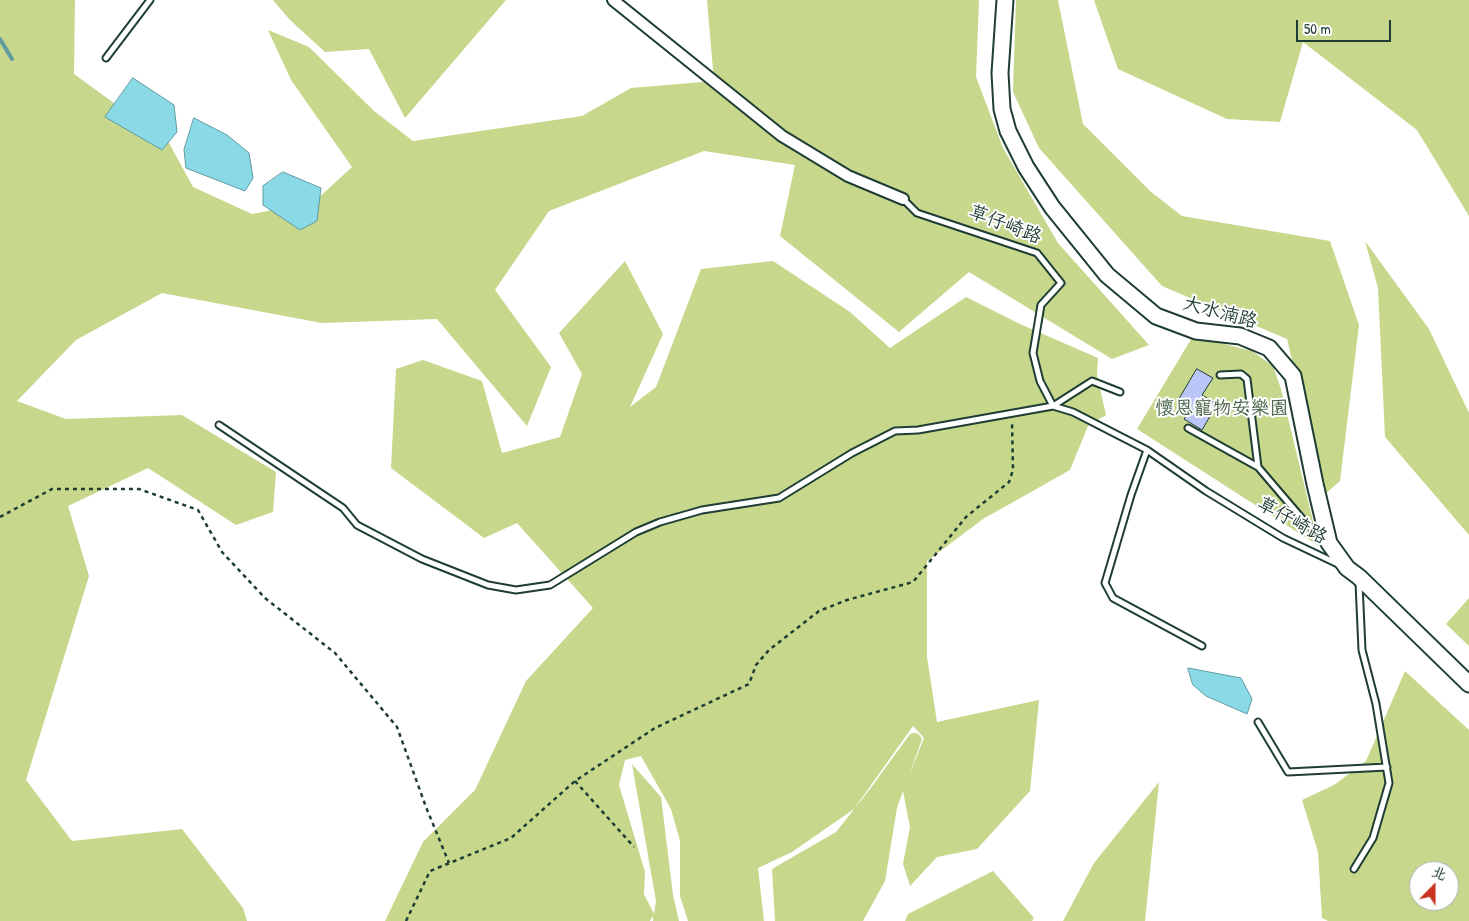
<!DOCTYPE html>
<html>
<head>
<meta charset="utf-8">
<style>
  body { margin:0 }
  #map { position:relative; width:1469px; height:921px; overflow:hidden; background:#fff; font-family:"Patrick Hand","LXGW WenKai TC",sans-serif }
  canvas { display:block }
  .north { position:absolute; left:1409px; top:861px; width:50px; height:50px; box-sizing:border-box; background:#fff; border:1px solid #a5b1ae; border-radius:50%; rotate:22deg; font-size:14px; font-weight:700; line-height:20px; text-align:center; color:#1f3d34 }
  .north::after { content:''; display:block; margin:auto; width:18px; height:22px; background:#c8321e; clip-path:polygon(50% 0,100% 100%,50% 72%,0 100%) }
  .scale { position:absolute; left:1296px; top:20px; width:95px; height:22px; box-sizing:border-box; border:2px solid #1f3d34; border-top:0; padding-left:6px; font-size:15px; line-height:18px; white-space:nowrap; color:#1f3d34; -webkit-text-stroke:4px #fff; paint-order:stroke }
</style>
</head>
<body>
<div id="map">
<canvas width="1469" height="921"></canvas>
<div class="north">北</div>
<div class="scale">50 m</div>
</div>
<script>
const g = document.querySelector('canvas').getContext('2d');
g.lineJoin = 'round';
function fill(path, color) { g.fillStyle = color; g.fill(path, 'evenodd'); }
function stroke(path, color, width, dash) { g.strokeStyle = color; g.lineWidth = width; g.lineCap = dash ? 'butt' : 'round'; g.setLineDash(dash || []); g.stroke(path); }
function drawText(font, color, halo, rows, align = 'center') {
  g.font = font + ' "Patrick Hand","LXGW WenKai TC",sans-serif'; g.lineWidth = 4; g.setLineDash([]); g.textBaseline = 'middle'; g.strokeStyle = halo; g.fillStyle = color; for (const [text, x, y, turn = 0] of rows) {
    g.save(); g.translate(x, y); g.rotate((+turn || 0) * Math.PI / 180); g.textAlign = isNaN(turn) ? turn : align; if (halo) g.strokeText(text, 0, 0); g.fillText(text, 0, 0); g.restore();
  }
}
const green = new Path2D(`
  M0,0h75l-1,74 95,69 24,44 59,27 62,-12 38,-35 -61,-87 -23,-50 41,17 65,64 39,30 169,-25 49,-28 83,-7 -7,-81h272l-3,77 27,71 55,95 91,102 -37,14 -143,-87 -70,60 -119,-96 15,-71 -91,-14 -155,60 -54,79 56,77 -24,59 -90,-107 -115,4 -160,-30 -86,47 -59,61 49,18 116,-4 94,57 -3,40 -37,13 -88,-57 -80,38 21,70 -63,204 46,61 110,-12 61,79 4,13h-247z
  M273,0h233l-101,118 -36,-69 -44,3 -35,-32z
  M1016,0h42l25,124 67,67 32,25 148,25 29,84 -19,156 -16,14 -37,-156 -125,-53 -123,-138 -26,-56z
  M1094,0h375v216l-52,-86 -114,-88 -23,80 -53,-3 -109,-50z
  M1365,241l64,88 40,84v122l-84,-98 -7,-149z
  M625,261l38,73 -33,73 26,-20 45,-118 72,-8 77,51 40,36 76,-51 54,27 78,34 -1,17 9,40 -18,11 -18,44 -87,49 -56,42v96l10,65 102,-22 -9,91 -53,58 -40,8 -27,29 -7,-22 7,-37 -7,-36 -6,17 -12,73 -22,40h-88l-3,-52 64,-37 34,-43 40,-55c5,-2 9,-1 12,5l-13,37 15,-38 -11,-12 -59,83 -62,43 -34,16 6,53h-76l-8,-25v-55l-9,-32 -30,-53 -16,4 -6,25 26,87 -1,22 10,20 2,-13 -24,-137 29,33 12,98 6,26h-26v-5l-3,5h-265l38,-79 52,-52 51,-109 67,-73 -76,-85 -33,15 -93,-70 5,-99 27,-9 59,21 20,72 58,-16 22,-63 -23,-41z
  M1193,336l59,15 21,15 8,23 38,157 -182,-117z
  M1469,598v48l-23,-22z
  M1405,671l64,59v191h-141l-6,-3 -4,-66 -16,-52 32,-15 32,-24zM1419,871h30v30h-30z
  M1159,782l-14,139h-82l31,-58z
  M993,871l41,47 -2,3h-127l3,-7z`);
const water = new Path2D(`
  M133,78l41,27 3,27 -15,18 -57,-33z
  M194,118l33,17 22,18 4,25 -8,13 -59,-23 -2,-18z
  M283,172l38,16 -4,33 -17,9 -37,-25v-19z
  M1188,668l53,10 11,21 -5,15 -41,-18 -13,-11z`);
const stream = new Path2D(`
  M0,39l12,20`);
const building = new Path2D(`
  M1197,369l16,9 -11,17 15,9 -15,26 -18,-11 7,-11 -13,-7z`);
const path = new Path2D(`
  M0,517l52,-28h87l59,21 24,42 43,46 70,55 62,74 29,80 23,56
  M575,781l59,66
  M406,921l24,-50 81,-33 64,-57 80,-53 94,-44 7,-19 13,-15 50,-39 28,-11 66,-18 53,-65 43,-35 4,-12 -1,-48`);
const lane = new Path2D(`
  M106,58l44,-58
  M903,199l14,14 120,40 24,30 -20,22 -8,48 7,28 13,25 20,6 74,38 59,41 77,47 57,27
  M1220,375l21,-1 6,5 11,88
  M219,425l124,83 14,17 65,34 66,26 28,5 34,-5 86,-53 24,-10 42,-12 77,-12 73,-45 43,-22 23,-1 135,-24 39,-25 28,11
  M1188,428l70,39 47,55 18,16
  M1147,450l-16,45 -26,88 8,15 89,48
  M1258,722l30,50 99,-5
  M1354,869l19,-31 16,-55 -13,-79 -14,-54 -3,-67`);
const street = new Path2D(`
  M613,0l169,136 66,40 55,23`);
const secondary = new Path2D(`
  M1005,0l-5,73 2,36 6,22 18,36 26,40 55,68 49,41 40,15 44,5 29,12 24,28 22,108 14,59 18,25 12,9 110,107`);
const streetNames = [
  ["草仔崎路",1005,225,21],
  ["大水湳路",1220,313,15],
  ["草仔崎路",1292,521,29]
];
const parkNames = [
  ["懷恩寵物安樂園",1222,409]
];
fill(green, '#c7d78b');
fill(water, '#8ad9e6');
stroke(water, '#5f9b9f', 1);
stroke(stream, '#5f9b9f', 4);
fill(building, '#bac6f7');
stroke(building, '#1f3d34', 1);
stroke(lane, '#1f3d34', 9);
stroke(street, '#1f3d34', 14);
stroke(secondary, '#1f3d34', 19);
stroke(path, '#1f3d34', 2.5, [4, 4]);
stroke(lane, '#fff', 5);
stroke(street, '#fff', 10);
stroke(secondary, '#fff', 15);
drawText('19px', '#1f3d34', '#fff', streetNames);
drawText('19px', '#49644a', '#fff', parkNames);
</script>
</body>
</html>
